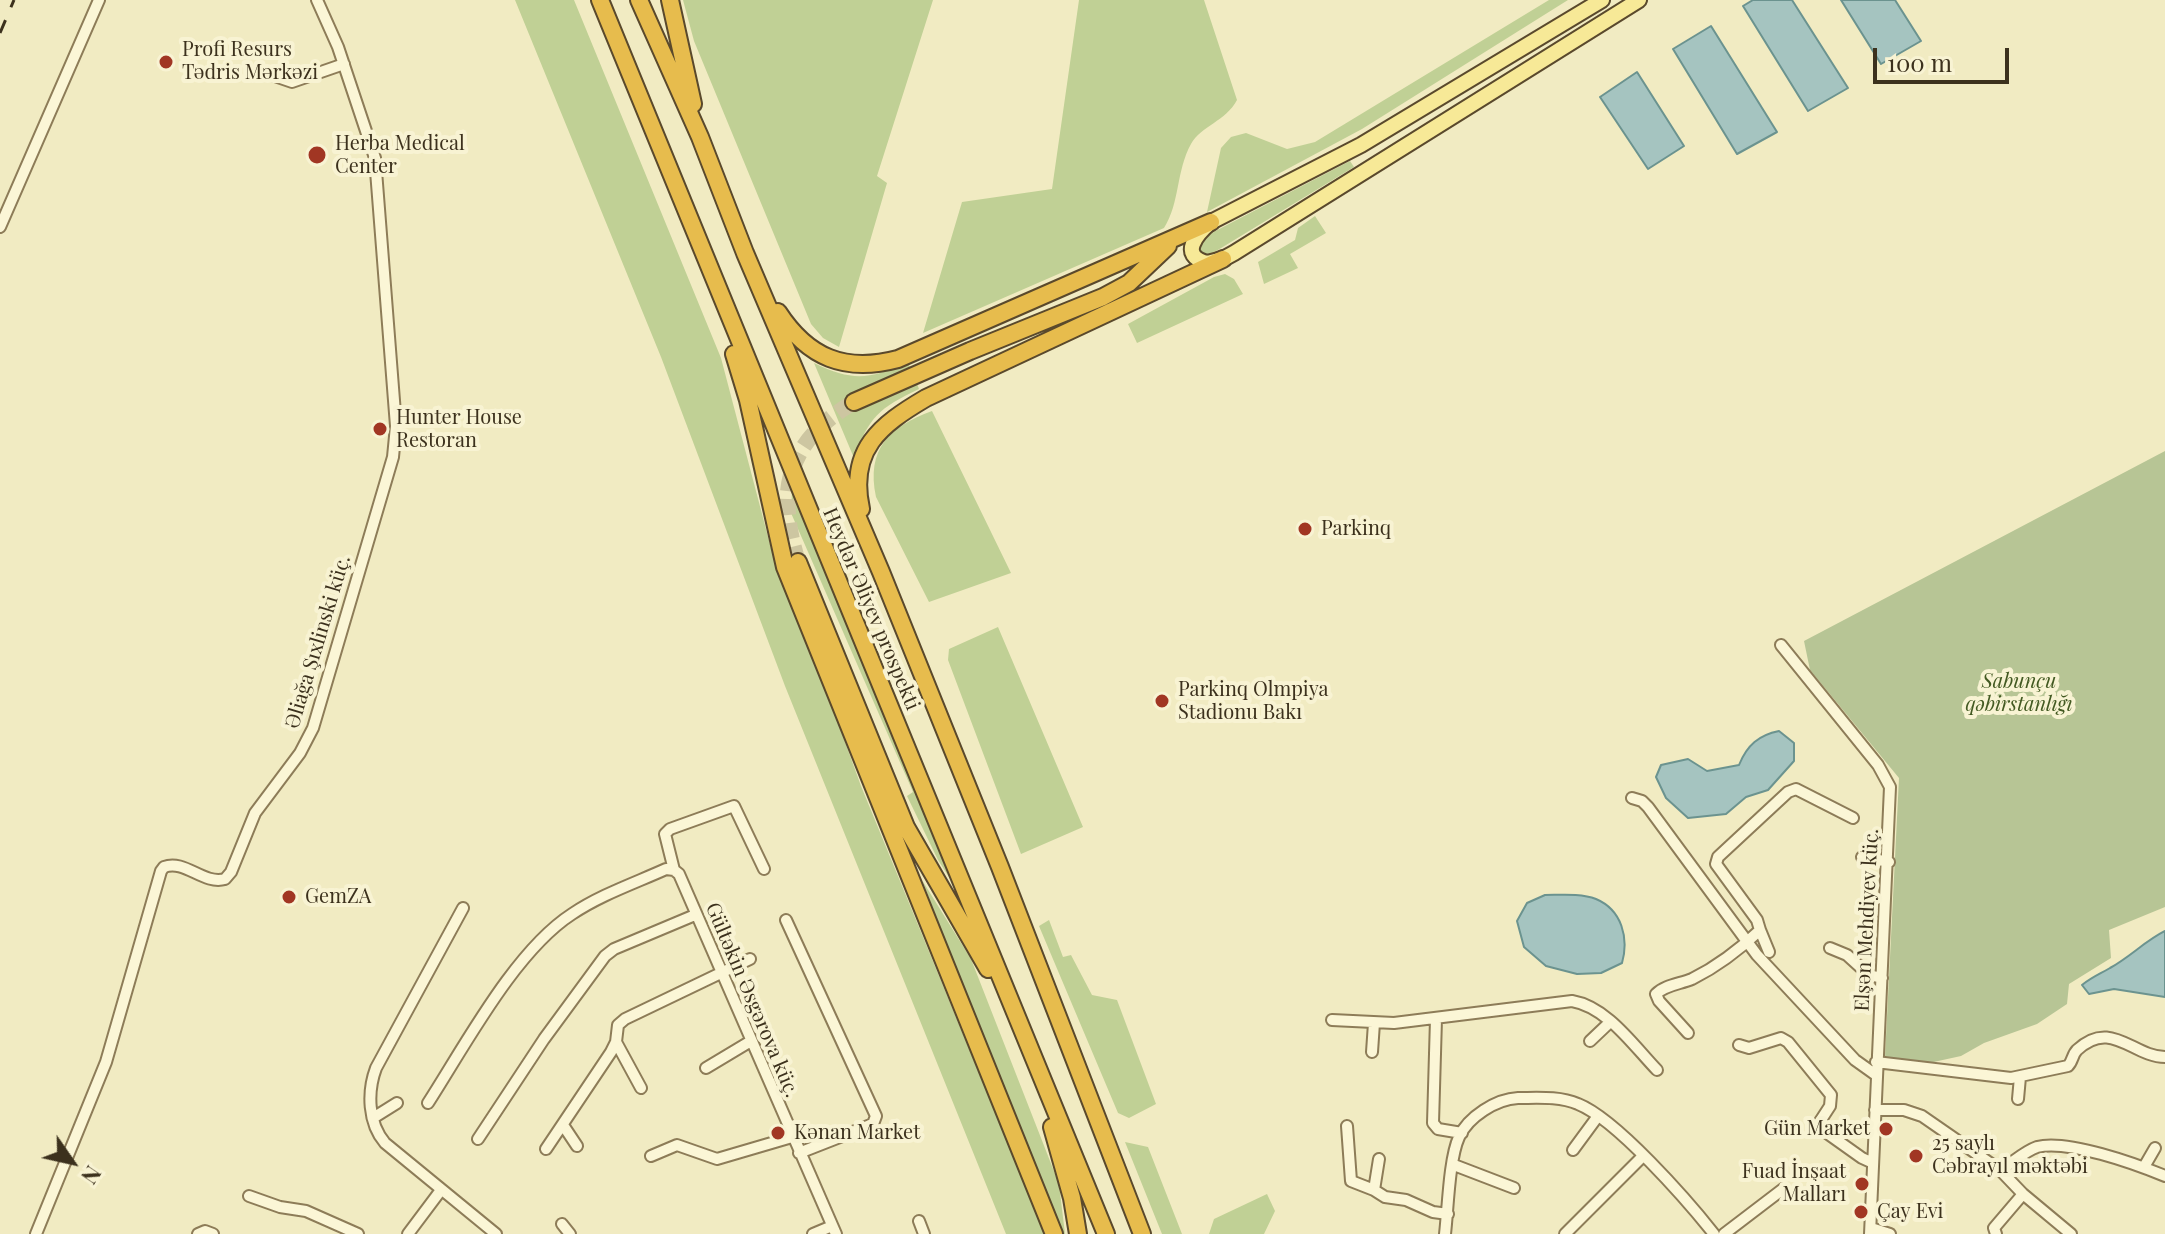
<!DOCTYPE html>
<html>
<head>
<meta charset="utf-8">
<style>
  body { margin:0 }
  #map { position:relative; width:2165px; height:1234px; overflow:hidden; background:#f1ebc2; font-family:"Playfair Display",serif }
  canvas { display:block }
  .north { position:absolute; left:32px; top:1122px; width:80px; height:80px; -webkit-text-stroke:6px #f8f3d3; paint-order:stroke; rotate:124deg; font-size:22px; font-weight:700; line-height:32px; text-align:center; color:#3c311d }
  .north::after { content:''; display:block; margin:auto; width:28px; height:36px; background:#3c311d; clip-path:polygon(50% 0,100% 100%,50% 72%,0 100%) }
  .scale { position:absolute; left:1873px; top:48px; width:136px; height:36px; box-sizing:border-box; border:4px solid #3c311d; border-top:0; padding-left:10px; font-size:24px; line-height:28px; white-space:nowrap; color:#3c311d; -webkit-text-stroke:6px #f8f3d3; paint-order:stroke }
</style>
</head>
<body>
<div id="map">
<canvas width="2165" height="1234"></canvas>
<div class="north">N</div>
<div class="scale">100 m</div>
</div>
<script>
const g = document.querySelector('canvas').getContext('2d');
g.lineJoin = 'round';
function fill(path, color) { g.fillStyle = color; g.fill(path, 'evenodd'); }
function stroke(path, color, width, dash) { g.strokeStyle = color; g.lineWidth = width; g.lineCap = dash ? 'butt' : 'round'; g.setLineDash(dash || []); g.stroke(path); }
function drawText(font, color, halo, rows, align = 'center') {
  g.font = font + ' "Playfair Display",serif'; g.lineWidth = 8; g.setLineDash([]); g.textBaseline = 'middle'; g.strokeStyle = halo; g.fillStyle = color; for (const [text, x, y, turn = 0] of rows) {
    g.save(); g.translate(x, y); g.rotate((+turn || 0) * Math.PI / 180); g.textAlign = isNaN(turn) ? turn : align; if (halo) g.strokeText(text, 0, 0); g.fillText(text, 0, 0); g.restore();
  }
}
const green = new Path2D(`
  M515,0h59l147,358 56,213 54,132 30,83 184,448h-39l-221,-548 -124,-329z
  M683,0h250l-56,176 10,7 -48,164 -16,-9 -12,-14 -117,-283z
  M1079,0h125l33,100c-11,21 -36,26 -46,44 -15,27 -11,59 -27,84l-241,105 39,-131 90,-13z
  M1549,0h19l-206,129 -155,83 14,-64 10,-11 15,-4 41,16 28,-7z
  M1350,161l4,6 -146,89 -9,-3 -1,-10 4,-5z
  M1315,216l11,17 -36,21 8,14 -34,16 -6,-22 37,-22 3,-12z
  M1225,274l9,5 9,15 -106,49 -9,-19 86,-47z
  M814,363c40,19 54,16 94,0l3,6 -66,30 10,12 61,-30 3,8c-40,19 -50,28 -65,69z
  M932,411l79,162 -82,29 -53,-105c-10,-48 13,-70 56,-86z
  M792,491l177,417 -31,-48 -31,-64 6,-4 -122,-279z
  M998,627l85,200 -62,27 -73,-194 1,-11z
  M922,880l49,79 88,225 6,50h-6z
  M1049,920l14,37 8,-2 21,40 25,5 39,104 -27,14 -11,-5 -79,-187z
  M1125,1142l23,5 34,87h-20z
  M1267,1194l8,17 -11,23h-55l5,-15z`);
const cemetery = new Path2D(`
  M2165,451v456l-56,23 2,28 -42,26 -2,20 -30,20 -53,19 -23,13 -32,7 -44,-6 14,-279 -89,-108 -6,-29z`);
const water = new Path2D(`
  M1753,0h39l56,88 -40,23 -65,-105z
  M1841,0h54l26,41 -40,23z
  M1711,26l66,106 -40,22 -64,-105z
  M1637,72l47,74 -36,23 -48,-72z
  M1779,731l15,12v18l-26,29 -22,7 -20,17 -38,4 -22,-20 -10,-21 5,-12 27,-6 19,12 32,-6c8,-20 20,-30 40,-34z
  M1545,895c15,0 36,-2 51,4 26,11 33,39 26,64l-21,10 -24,1 -31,-8 -22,-19 -7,-26 10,-18z
  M2165,931v66l-51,-8 -25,5 -7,-9c10,-8 18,-11 28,-17 20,-11 35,-27 55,-37z`);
const highwayTunnel = new Path2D(`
  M798,562c-22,-71 -12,-120 56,-160`);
const minor = new Path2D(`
  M260,71l32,11 52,-18
  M0,227l99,-227
  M1781,645l97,120 12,22 -20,447
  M1632,798l10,3 6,6 109,148 98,105 21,15
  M1862,857l27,5
  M764,869l-30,-63 -64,23 -5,5 9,36 5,4 157,360
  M463,908l-87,160c-9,24 -8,55 9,75l111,91
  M786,920l90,196 -3,8 -74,29
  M1760,930l9,22
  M1830,948l17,7 22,20 13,3
  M1436,1019l-3,104 5,6 24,4
  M1332,1020l62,3 178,-22c35,6 61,44 85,69
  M1688,1033l-29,-32 -3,-7c9,-9 24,-10 36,-15 24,-12 48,-30 68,-49l-3,-10 -41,-56 2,-7 70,-65 8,-3 57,29
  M1590,1041l20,-19
  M616,1042l25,46
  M1739,1045l10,3 32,-10 7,4 43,53 -1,11 -13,20 45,32 11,5
  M1372,1052l2,-29
  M1876,1062l135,16 57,-12c5,-5 4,-11 9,-16 34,-32 56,7 88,7
  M706,1068l45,-27
  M2018,1099l2,-22
  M428,1103c38,-59 87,-152 144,-189 28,-19 63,-31 94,-45l8,1
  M1875,1110h29l18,6 78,54c13,-7 23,-18 37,-23 30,-8 99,17 128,29
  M373,1118l24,-15
  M563,1125l14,21
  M1347,1126l4,55 23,9 11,7 21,3 27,12 15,2
  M478,1139l66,-100 61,-83 9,-7 81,-34
  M546,1149l65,-97 5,-10 2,-17 7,-6 125,-60
  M1573,1150l25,-34
  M651,1156l26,-11 40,14 75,-22
  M1454,1165l60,23
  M2144,1167l11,-19
  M2000,1170l23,24 48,40
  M1374,1190l5,-31
  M249,1196l31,11 26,4 52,23
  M919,1221l5,13
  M562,1224l8,10
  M1871,1228l19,6
  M36,1234l70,-172 55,-191 3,-4c21,-8 39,18 61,12l6,-7 24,-59 45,-60 13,-25 80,-271 3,-31 -21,-268 -37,-111 -21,-47
  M198,1234l7,-3 8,3
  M408,1234l33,-44
  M813,1234l19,-8
  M1445,1234c3,-25 4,-75 14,-97 9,-20 37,-38 59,-39 19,0 41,-2 60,6 38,15 109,96 136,130
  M1565,1234l78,-78
  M1724,1234l59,-45
  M1996,1234l-2,-6 29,-34`);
const major = new Path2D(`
  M1602,0l-241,145 -150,77c-14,12 -33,33 -4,41l16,-4 11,-6 405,-253`);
const highway = new Path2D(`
  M600,0l506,1234
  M639,0l61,137 45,116 136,319 119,295 142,367
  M670,0l23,104
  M778,312c30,46 67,61 120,47l313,-137
  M734,354l14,46 37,167 269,667
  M854,402l116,-51 133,-54 26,-14 39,-37
  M861,509c-13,-59 19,-84 65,-111l297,-139
  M798,562l108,265 82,142
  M1052,1127l20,71 6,36`);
const rail = new Path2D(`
  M0,33l14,-33`);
const markers = [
  [166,62,8,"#a13623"],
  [317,155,10,"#a13623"],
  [380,429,8,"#a13623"],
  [1305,529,8,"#a13623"],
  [1162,701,8,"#a13623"],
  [289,897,8,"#a13623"],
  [1886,1129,8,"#a13623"],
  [778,1133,8,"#a13623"],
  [1916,1156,8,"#a13623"],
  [1862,1184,8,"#a13623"],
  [1861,1212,8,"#a13623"]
];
const poiNames = [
  ["Profi Resurs",182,50],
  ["Tədris Mərkəzi",182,73],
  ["Herba Medical",335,144],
  ["Center",335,167],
  ["Hunter House",396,418],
  ["Restoran",396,441],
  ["Parkinq",1321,529],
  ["Parkinq Olmpiya",1178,690],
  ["Stadionu Bakı",1178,713],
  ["GemZA",305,897],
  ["Gün Market",1870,1129,"right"],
  ["Kənan Market",794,1133],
  ["25 saylı",1932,1144],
  ["Cəbrayıl məktəbi",1932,1167],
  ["Fuad İnşaat",1846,1172,"right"],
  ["Malları",1846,1195,"right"],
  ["Çay Evi",1877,1212]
];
const streetNames = [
  ["Heydər Əliyev prospekti",871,609,67],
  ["Əliağa Şıxlinski küç.",318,642,-73],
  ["Elşən Mehdiyev küç.",1867,920,-87],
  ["Gültəkin Əsgərova küç.",752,1000,67]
];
const parkNames = [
  ["Sabunçu",2019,682],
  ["qəbirstanlığı",2019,705]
];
fill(green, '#c0d095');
fill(cemetery, '#b7c595');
fill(water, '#a5c4c0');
stroke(water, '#6b938f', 2);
stroke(highwayTunnel, '#cdc6a1', 16, [16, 8]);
stroke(minor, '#8d7c58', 14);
stroke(major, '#5a492c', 18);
stroke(highway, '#5a492c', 20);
stroke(minor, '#fbf6d6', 10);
stroke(major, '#f7e997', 14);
stroke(highway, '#e7bc4d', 16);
stroke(rail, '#3c311d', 3, [14, 14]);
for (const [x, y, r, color] of markers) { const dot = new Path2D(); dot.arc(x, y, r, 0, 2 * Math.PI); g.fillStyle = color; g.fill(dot); stroke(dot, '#f8f3d3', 3); }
drawText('20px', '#3c311d', '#f8f3d3', poiNames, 'left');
drawText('20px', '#3c311d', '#f8f3d3', streetNames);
drawText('italic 20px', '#435a22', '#f8f3d3', parkNames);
</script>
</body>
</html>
